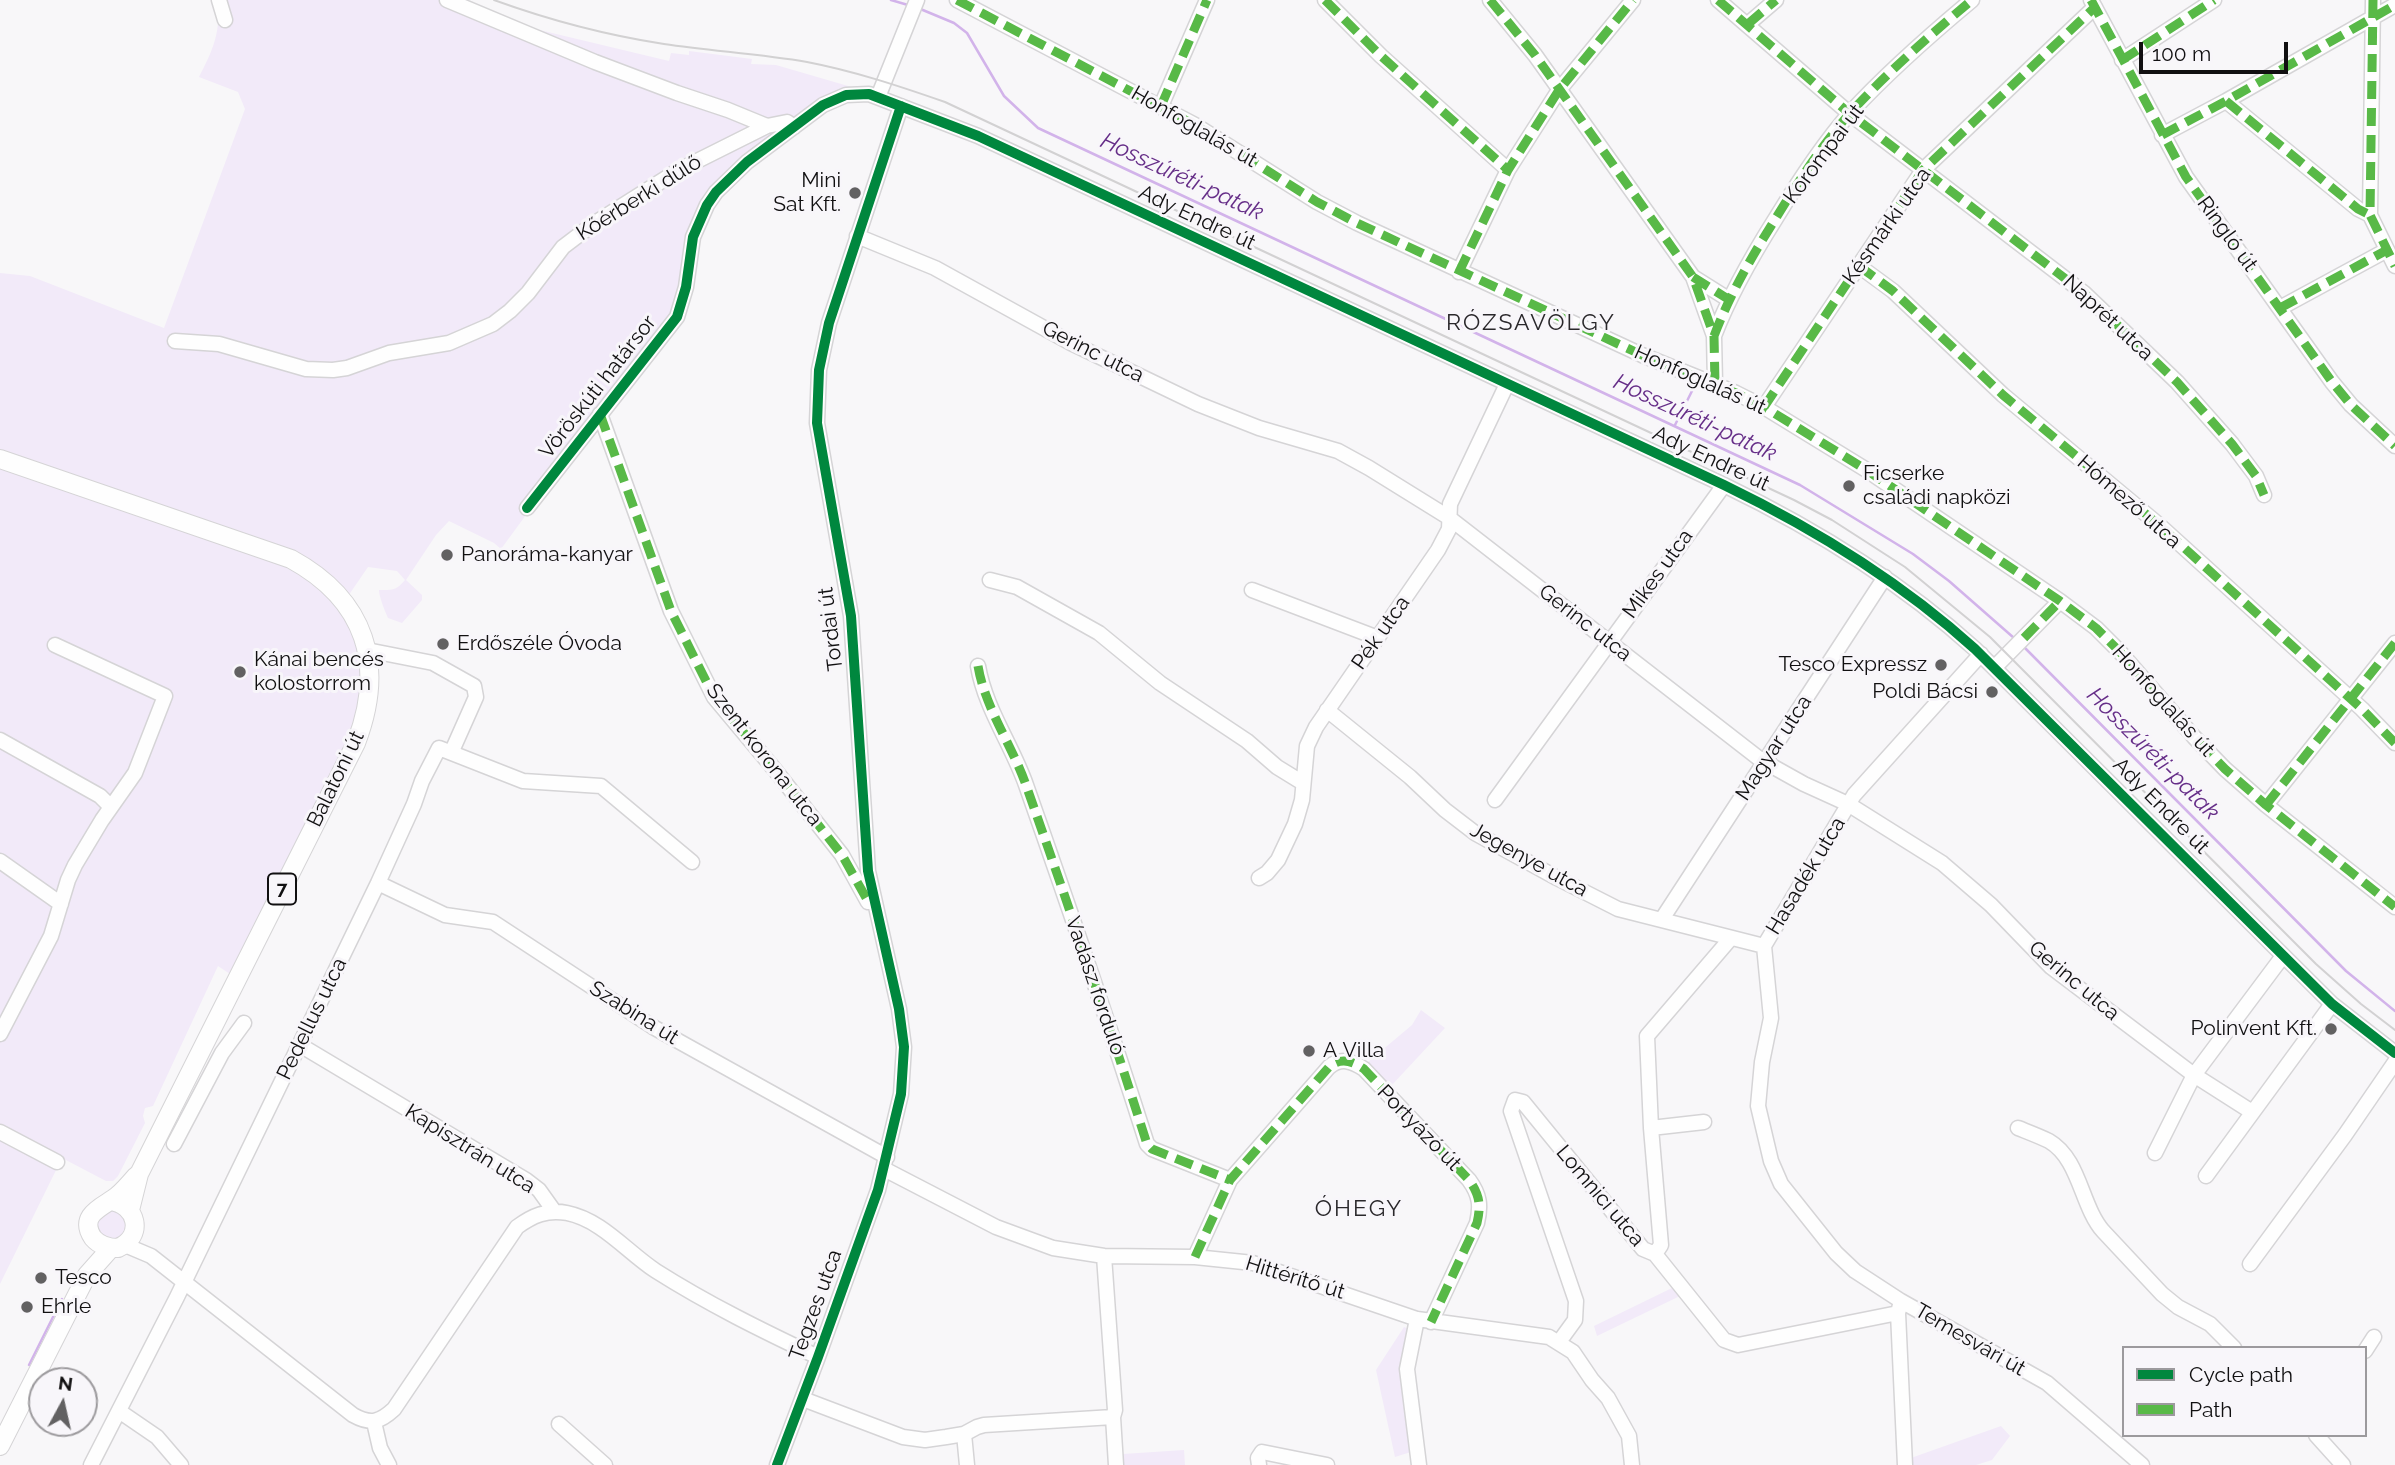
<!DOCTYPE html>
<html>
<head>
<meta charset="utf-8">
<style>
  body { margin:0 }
  #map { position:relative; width:2395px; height:1465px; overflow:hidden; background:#f8f7f9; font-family:Raleway,sans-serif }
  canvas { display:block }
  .legend { position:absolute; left:2122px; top:1346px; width:245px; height:91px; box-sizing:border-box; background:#f8f6fa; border:2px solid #9c9a9d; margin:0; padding:9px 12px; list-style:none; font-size:21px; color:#111011 }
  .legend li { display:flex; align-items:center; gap:14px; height:35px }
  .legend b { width:35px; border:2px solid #9c9a9d }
  .north { position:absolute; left:28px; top:1367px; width:70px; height:70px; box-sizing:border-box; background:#f8f6fa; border:2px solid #9c9a9d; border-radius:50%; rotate:8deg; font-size:19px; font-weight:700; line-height:28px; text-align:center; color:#111011 }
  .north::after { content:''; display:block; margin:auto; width:24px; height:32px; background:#626162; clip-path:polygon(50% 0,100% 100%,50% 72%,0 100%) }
  .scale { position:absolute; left:2139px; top:42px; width:149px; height:32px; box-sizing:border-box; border:4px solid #111011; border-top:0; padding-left:9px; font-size:21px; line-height:24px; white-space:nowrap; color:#111011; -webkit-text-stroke:5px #f8f6fa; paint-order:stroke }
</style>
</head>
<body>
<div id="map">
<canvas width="2395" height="1465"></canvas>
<ul class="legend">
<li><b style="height:9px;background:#00873e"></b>Cycle path</li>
<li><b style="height:9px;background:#58b947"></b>Path</li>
</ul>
<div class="north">N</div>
<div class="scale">100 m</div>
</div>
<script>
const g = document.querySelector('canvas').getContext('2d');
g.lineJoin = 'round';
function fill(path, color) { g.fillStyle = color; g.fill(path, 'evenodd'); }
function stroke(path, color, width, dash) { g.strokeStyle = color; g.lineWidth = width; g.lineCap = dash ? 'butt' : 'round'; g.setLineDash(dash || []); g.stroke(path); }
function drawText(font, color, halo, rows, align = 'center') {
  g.font = font + ' Raleway,sans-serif'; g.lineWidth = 6; g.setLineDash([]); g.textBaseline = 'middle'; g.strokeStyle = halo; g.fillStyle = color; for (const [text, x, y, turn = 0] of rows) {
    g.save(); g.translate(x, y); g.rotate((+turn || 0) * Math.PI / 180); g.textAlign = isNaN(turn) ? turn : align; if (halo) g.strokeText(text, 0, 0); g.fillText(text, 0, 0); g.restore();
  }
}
const green = new Path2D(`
  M216,0h247l64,27 142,34 2,-8 18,2v-4l63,8 -1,5 25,1 79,23 -32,17 -116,100 -24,96 -182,248 -7,-6 -45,-22 -13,14 -30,45 16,15v5l-20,23 -14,-5c-3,-7 -9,-21 -9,-28 13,0 17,1 26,-10l-8,-9 -29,-4 -24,35 12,17 10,97 -130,262 -18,-12 -65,140 -8,2 -2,8 2,7 -27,53 -5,5h-7l-44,-23 -62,126v-1011l30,3 134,52 81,-219 -7,-17 -39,-15c13,-25 24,-48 17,-77z
  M1421,1010l24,18 -54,58 -23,-24 44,-37z
  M97 1225a15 15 0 1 1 30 0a15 15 0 1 1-30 0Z
  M1674,1287l6,9 -83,40 -3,-10z
  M1404,1327l7,3 3,121 -19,6 -19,-87z
  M2001,1426l9,10 -18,24 -16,5h-65v-7z
  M1184,1450l1,15h-62v-11z`);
const stream = new Path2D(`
  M891,0l17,5
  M918,8l36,15 13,10 37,63 34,32 762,357 113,69 36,27 65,57
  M1675,425l19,-38
  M2022,645l324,326 49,40
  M29,1365l33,-66`);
const minor = new Path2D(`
  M219,0l6,20
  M447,0l148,62 82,31 51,17 39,16 20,-4 7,5
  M957,0l238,125 122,77 40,21 285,132 94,38 28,14 101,62 195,132 36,27 24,24 74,85 31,32 41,36 129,102
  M1325,0l56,56 127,114
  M1490,0l45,55 158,222 21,59 1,47
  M1718,0l132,114 234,179 93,89 55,62 24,32 8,19
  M2091,0l95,177 146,205 19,23 44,41
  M2373,0l-3,215 25,51
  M1748,24l28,-24
  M2122,60l92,-60
  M878,97l39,-97
  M2226,101l132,108 12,6
  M1161,106l46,-106
  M2162,135l64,-34 169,-96
  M857,236l78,32 136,75 127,61 61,24 79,23 31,17 79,49 313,243 43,24 44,20 94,59 49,42 60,62 143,108 58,37
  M1859,266l34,25 110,104 156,130 203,184 33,34
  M1459,272l49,-102 51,-80 74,-90
  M1693,277l35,22
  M2280,308l107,-58
  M1714,336c16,-42 38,-80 62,-118 22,-36 46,-73 74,-105 37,-40 80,-78 122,-113
  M175,341l44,3 87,25 27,1 14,-2 42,-15 60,-10 44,-19 17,-13 18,-18 35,-46 29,-22 87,-55 88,-44
  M1764,407l159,-237 172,-163
  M600,414l71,197 43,86 61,73 67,85 26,47
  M527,508l150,-191 9,-30 7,-50 14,-32 9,-13 31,-30 76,-57 23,-10 23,-1 109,42 746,349c91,44 176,96 251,164l357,355 63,49
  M990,580l27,7 82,46 61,50 87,58 30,26 26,16
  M1252,590l126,48
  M367,650l66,13 41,23 2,11 -24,54
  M978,666c7,42 34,79 48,119 42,119 83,239 121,359l5,5 78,31
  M1995,667l65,-66
  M1327,710l83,67 35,33 30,23 82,45 61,31 146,37
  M0,740l100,56 11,11
  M1495,800l229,-315
  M2266,805l129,-162
  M0,861l61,43
  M1259,878l8,-5 11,-13 17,-36 7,-24 5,-54 9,-19 122,-177 11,-21 1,-25 57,-120
  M378,883l67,32 48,7 160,105 234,130
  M1662,919l223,-342
  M0,1034l51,-98 17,-56 7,-15 27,-45 33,-47 30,-77 -110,-51
  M300,1045l226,135 13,10 15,21
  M1651,1128l53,-6
  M2018,1128c10,4 21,8 31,13 31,18 32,65 54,90l59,63 16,13 32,17 24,24
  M0,1132l57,30
  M174,1144l48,-91 22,-30
  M2155,1153l39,-78 89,-119
  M884,1169l112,58 57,21 51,8 91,1 58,6 164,56 132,18 24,15 19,28 16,18 21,38 3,29
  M2206,1176l126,-172
  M125,1245l26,11 202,159c18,10 27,7 41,-6l123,-182c15,-11 30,-18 50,-14 35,7 60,39 89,58 52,33 107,60 162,86
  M1655,1254l6,-9 -10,-117 -4,-92 84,-98
  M1655,1254l69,86 14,5 160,-32
  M1104,1256l11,154 -2,7
  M1195,1257l35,-77 99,-113c12,-10 23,-6 35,2l105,111c11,15 12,26 8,43l-46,99
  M2250,1264l95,-129 50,-73
  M1901,1301l-46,-30 -19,-18 -55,-69 -10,-23 -13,-55 4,-44 9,-44 -7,-72 90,-151 127,-141
  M1417,1319l-10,50 12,96
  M1559,1342l16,-22 1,-19 -65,-190 4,-11 8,2 120,147 12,5
  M2365,1351l9,-14
  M803,1399l100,38 22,3 21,-3 18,-3 13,-7 7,-2 129,-8 3,48
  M119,1411l38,26 24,28
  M374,1422l6,26 9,17
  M559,1424l46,41
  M964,1434l3,31
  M2316,1435l27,30
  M91,1465l86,-168 201,-414 36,-79 8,-23 17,-33 84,33 78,5 91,76
  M777,1465l41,-108 60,-167 23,-96 3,-47 -5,-38 -31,-138 -17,-255 -34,-193 2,-53 10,-47 72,-217
  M1259,1465l-1,-7 4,-6 65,13
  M1905,1465l-7,-152 3,-12 146,82 95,82`);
const major = new Path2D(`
  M0,459l291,100c75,41 95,106 65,184l-217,431 -9,36
  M110,1201c27,3 35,35 8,47 -10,0 -18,-2 -25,-10 -16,-24 12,-32 24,-42 7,-6 13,-13 19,-20
  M0,1446l87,-171 24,-27`);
const tram = new Path2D(`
  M494,0c55,20 112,35 170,44 47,7 95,10 143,18 47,9 92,24 138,40l849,398 38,20 73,47 85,70 326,327 45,40 34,26`);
const quiet = new Path2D(`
  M957,0l238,125 122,77 40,21 285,132 94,38 28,14 101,62 195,132 36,27 24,24 74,85 31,32 41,36 129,102
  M1325,0l56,56 127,114
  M1490,0l45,55 158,222 21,59 1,47
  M1718,0l132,114 234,179 93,89 55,62 24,32 8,19
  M2091,0l95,177 146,205 19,23 44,41
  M2373,0l-3,215 25,51
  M1748,24l28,-24
  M2122,60l92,-60
  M2226,101l132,108 12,6
  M1161,106l46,-106
  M2162,135l64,-34 169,-96
  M1859,266l34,25 110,104 156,130 203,184 33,34
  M1459,272l49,-102 51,-80 74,-90
  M1693,277l35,22
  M2280,308l107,-58
  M1714,336c16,-42 38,-80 62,-118 22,-36 46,-73 74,-105 37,-40 80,-78 122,-113
  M1764,407l159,-237 172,-163
  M600,414l71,197 43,86 61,73 67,85 27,48
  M2024,638l36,-37
  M978,666c7,42 34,79 48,119 42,119 83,239 121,359l5,5 78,31
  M2266,805l129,-162
  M1195,1257l35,-77 99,-113c12,-10 23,-6 35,2l105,111c11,15 12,26 8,43l-46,99`);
const cycleway = new Path2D(`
  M527,508l150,-191 9,-30 7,-50 14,-32 9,-13 31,-30 76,-57 23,-10 23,-1 109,42 746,349c91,44 176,96 251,164l357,355 63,49
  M777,1465l41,-108 60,-167 23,-96 3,-47 -5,-38 -31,-138 -17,-255 -34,-193 2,-53 10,-47 72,-217`);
const markers = [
  [855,193,7,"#626162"],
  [1849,486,7,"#626162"],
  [447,555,7,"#626162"],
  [443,644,7,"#626162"],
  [1941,665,7,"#626162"],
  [240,672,7,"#626162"],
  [1992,692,7,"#626162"],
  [2331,1029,7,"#626162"],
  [1309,1051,7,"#626162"],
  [41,1278,7,"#626162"],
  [27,1307,7,"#626162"]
];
const shields = [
  [282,889,28]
];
const shieldNames = [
  ["7",282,889]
];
const streetNames = [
  ["Honfoglalás út",1194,127,30],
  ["Korompai út",1824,154,-53],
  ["Kőérberki dűlő",639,198,-32],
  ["Ady Endre út",1197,218,25],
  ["Késmárki utca",1887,226,-55],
  ["Ringló út",2227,234,54],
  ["Naprét utca",2108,318,43],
  ["Gerinc utca",1093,352,27],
  ["Honfoglalás út",1700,380,24],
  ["Vöröskúti határsor",598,387,-52],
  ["Ady Endre út",1711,459,25],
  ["Hómező utca",2129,502,41],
  ["Mikes utca",1658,574,-54],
  ["Gerinc utca",1585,623,38],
  ["Tordai út",831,629,-97],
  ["Pék utca",1381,633,-55],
  ["Honfoglalás út",2163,701,48],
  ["Magyar utca",1774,748,-57],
  ["Szent korona utca",764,755,52],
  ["Balatoni út",336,779,-64],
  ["Ady Endre út",2161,806,45],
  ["Jegenye utca",1529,860,29],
  ["Hasadék utca",1806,876,-59],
  ["Gerinc utca",2074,981,40],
  ["Vadász forduló",1095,986,71],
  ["Szabina út",634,1013,32],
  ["Pedellus utca",312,1019,-64],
  ["Portyázó út",1419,1128,46],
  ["Kapisztrán utca",470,1149,32],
  ["Lomnici utca",1600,1196,50],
  ["Hittérítő út",1295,1278,17],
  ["Tegzes utca",816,1305,-70],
  ["Temesvári út",1970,1340,30]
];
const poiNames = [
  ["Mini",841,181,"right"],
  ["Sat Kft.",841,205,"right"],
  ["Ficserke",1863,474],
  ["családi napközi",1863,498],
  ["Panoráma-kanyar",461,555],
  ["Erdőszéle Óvoda",457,644],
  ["Kánai bencés",254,660],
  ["kolostorrom",254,684],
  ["Tesco Expressz",1927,665,"right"],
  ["Poldi Bácsi",1978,692,"right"],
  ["Polinvent Kft.",2317,1029,"right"],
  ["A Villa",1323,1051],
  ["Tesco",55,1278],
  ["Ehrle",41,1307]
];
const waterNames = [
  ["Hosszúréti-patak",1182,177,25],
  ["Hosszúréti-patak",1695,418,25],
  ["Hosszúréti-patak",2153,754,45]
];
const neighbourhoodNames = [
  ["RÓZSAVÖLGY",1531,323],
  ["ÓHEGY",1359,1209]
];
fill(green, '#f2eaf9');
stroke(stream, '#d2b3ea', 2.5);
stroke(minor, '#d5d4d6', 17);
stroke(major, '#d5d4d6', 20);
stroke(minor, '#fefefe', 14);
stroke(major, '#fefefe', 18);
stroke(tram, '#d2d1d2', 2);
stroke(quiet, '#58b947', 9, [18, 9]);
stroke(cycleway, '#00873e', 10);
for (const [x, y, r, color] of markers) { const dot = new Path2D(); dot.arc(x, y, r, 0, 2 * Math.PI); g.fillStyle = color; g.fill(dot); stroke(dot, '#f8f6fa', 2.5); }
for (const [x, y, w] of shields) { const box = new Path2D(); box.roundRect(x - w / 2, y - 15.5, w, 31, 5); g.fillStyle = '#f8f6fa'; g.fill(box); stroke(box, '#111011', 2); }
drawText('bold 19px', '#111011', null, shieldNames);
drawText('21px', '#111011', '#f8f6fa', streetNames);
drawText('21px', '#111011', '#f8f6fa', poiNames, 'left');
drawText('italic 23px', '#662e88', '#f8f6fa', waterNames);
g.letterSpacing = '2px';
drawText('23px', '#2a282b', '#f8f6fa', neighbourhoodNames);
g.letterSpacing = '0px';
</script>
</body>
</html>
